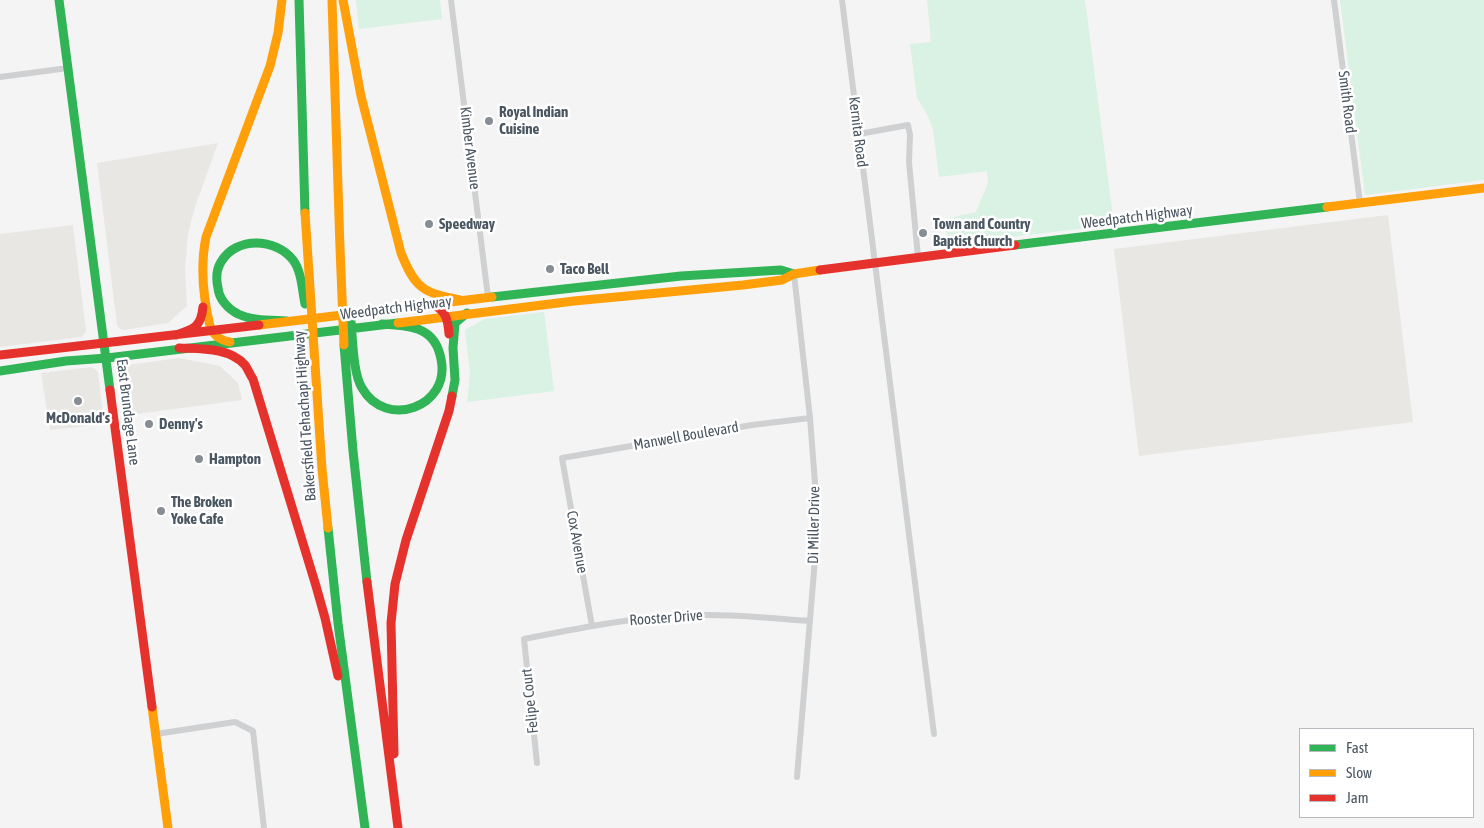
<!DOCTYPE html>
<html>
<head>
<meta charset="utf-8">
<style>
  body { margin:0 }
  #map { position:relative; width:1484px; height:828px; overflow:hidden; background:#f4f4f4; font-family:"Asap Condensed",sans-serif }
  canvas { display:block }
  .legend { position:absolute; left:1299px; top:728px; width:175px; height:90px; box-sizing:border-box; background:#fff; border:1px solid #b7bbc0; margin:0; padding:6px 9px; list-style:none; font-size:15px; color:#4a5661 }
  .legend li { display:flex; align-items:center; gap:10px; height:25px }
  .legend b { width:25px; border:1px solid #b7bbc0 }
</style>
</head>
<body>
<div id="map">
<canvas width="1484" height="828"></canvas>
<ul class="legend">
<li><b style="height:6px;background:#30b455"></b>Fast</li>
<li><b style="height:6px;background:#ff9f0a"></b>Slow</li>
<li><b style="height:6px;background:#e5322d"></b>Jam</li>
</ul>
</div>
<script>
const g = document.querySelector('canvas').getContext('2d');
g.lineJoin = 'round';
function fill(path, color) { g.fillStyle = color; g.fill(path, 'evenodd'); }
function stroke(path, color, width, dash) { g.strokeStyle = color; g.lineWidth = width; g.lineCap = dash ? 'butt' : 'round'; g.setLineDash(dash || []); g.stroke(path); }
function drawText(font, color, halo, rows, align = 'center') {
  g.font = font + ' "Asap Condensed",sans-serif'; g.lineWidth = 5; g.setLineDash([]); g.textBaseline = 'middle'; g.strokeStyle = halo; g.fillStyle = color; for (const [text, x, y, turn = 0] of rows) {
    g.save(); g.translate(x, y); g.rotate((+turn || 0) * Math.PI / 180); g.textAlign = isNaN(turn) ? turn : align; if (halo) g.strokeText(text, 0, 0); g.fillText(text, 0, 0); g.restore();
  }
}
const commercial = new Path2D(`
  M218,143l-23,64 -7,27 -3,35 2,37 -19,17 -44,7 -4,-1 -3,-4 -20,-162z
  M1388,215l25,207 -274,34 -25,-207z
  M73,225l13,106 -4,6 -82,10v-113z
  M179,358l41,8 18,17 4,17 -113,15 -4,-44 2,-6z
  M92,367l6,5 6,52 -54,6 -9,-57z`);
const green = new Path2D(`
  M356,0h84l2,19 -83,10z
  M927,0h158l29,225 -166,19 -3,-25 31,-7 12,-29 -1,-12 -48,6 -6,-48 -5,-13 -11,-18 -7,-54 21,-2z
  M1340,0h144v180l-119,15z
  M544,312l10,79 -87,11 3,-28 -5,-44 20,-11z`);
const street = new Path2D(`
  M451,0l37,297
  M842,0l92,734
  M1334,0l26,203
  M0,77l68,-9
  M859,134l49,-9 2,10 -1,27 9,95
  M794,274l16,144 6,78 -1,63 -18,218
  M592,626l-30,-168 190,-33 58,-7
  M156,734l79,-12 18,9 11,97
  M537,763l-13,-124c51,-10 103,-21 155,-23 44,-3 87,2 130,5`);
const fast = new Path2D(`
  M59,0l51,390
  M299,0l6,213
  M1015,245l312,-38
  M492,297l189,-21 100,-6 13,4
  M350,313c3,20 2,59 12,75 24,42 89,19 79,-29 -6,-33 -31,-33 -59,-35
  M287,321c-16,-1 -34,0 -49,-7 -10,-5 -19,-15 -20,-26 -2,-9 -2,-18 3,-26 15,-26 55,-24 72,-2 9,12 9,30 12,44
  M344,345l9,106 14,131
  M0,371l66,-10 41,-3 291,-35
  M452,396l3,-16 -2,-32 2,-25 12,-10
  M328,528l10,95 27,205`);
const slow = new Path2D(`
  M332,0l8,248 4,97
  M343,0l18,96 40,157c14,35 22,40 59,47
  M1327,207l157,-19
  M305,213l17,256 6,59
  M398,323l176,-22 169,-16 39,-5 12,-6 26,-4
  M259,325l233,-28
  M230,342c-10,-2 -16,-6 -20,-16 -7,-29 -10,-59 -4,-89l64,-171 8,-33 4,-33
  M152,707l16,121`);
const jam = new Path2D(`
  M820,270l195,-25
  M432,304c14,6 16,16 17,30
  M176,335c18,-6 25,-8 27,-28
  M179,348c21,1 50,-1 66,17 3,4 5,10 8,14l63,207 9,32 13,58
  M0,355l259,-30
  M110,390l42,317
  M367,582l31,246
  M394,754l-3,-131 4,-39 11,-44 43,-129 3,-15`);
const markers = [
  [489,121,5,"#868d94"],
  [429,224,5,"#868d94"],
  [923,233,5,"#868d94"],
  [550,269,5,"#868d94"],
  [78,401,5,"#868d94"],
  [149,424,5,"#868d94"],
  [199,459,5,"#868d94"],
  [161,511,5,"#868d94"]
];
const streetNames = [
  ["Smith Road",1347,102,83],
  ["Kernita Road",858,132,83],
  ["Kimber Avenue",470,148,83],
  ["Weedpatch Highway",1137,217,-7],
  ["Weedpatch Highway",396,308,-7],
  ["East Brundage Lane",128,412,83],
  ["Bakersfield Tehachapi Highway",305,416,-94],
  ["Manwell Boulevard",686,436,-10],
  ["Di Miller Drive",814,525,-89],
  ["Cox Avenue",577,542,80],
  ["Rooster Drive",666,618,-4],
  ["Felipe Court",530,701,-96]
];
const poiNames = [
  ["Royal Indian",499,112],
  ["Cuisine",499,129],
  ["Speedway",439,224],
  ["Town and Country",933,224],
  ["Baptist Church",933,241],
  ["Taco Bell",560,269],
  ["McDonald's",78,418,"center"],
  ["Denny's",159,424],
  ["Hampton",209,459],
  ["The Broken",171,502],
  ["Yoke Cafe",171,519]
];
fill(commercial, '#e8e7e3');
fill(green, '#d9f2e3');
stroke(street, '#ced0d2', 6);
stroke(fast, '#30b455', 9);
stroke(slow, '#ff9f0a', 9);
stroke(jam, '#e5322d', 9);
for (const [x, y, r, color] of markers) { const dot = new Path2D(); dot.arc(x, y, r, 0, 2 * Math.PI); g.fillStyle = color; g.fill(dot); stroke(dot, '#fff', 2); }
drawText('15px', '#4a5661', '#fff', streetNames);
drawText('bold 15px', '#4a5661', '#fff', poiNames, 'left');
</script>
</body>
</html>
